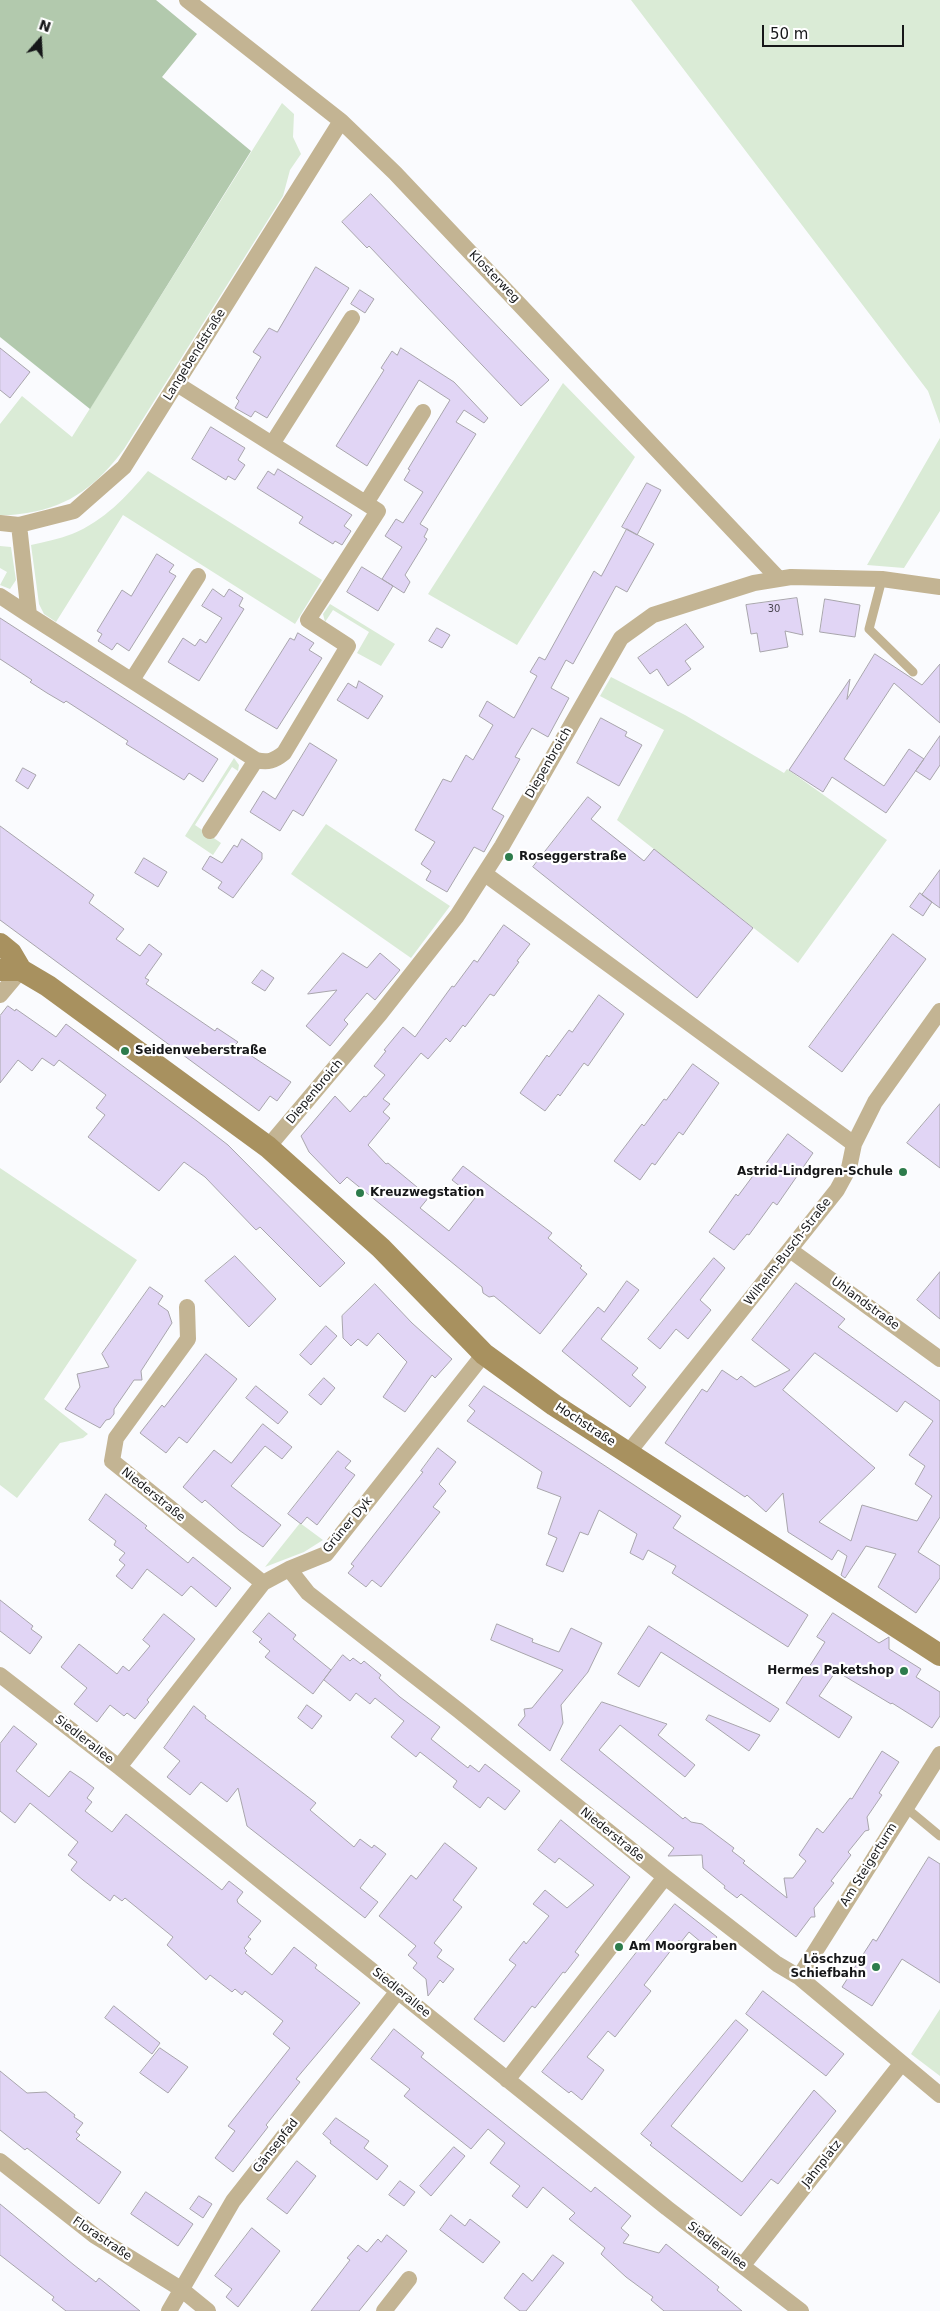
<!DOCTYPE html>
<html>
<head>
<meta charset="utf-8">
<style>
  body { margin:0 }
  #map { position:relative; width:940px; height:2311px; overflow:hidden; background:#fafbfe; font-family:"DejaVu Sans",sans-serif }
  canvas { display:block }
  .north { position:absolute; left:15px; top:15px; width:50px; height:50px; -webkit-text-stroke:4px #fff; paint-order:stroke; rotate:19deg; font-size:14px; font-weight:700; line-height:20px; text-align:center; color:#161719 }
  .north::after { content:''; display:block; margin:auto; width:18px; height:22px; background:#161719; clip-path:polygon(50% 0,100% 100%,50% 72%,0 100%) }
  .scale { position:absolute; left:762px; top:25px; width:142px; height:22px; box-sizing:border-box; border:2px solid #161719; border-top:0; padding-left:6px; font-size:15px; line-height:18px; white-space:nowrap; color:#161719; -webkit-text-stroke:4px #fff; paint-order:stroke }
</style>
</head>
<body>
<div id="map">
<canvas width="940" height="2311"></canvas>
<div class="north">N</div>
<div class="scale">50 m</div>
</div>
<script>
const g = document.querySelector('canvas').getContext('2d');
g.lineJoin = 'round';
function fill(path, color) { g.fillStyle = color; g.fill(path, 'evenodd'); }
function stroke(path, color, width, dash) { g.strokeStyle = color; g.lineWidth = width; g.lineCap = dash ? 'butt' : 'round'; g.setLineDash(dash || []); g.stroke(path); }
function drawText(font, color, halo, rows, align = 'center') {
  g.font = font + ' "DejaVu Sans",sans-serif'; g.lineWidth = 4.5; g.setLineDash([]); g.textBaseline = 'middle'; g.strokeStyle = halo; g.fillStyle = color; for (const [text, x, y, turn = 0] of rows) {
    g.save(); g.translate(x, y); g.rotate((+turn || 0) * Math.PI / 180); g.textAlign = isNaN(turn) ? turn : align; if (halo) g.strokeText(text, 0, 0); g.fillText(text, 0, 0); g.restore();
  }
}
const green = new Path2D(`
  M631,0h309v424l-12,-33z
  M282,103l12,11 -1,23 8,17 -11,16 -7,26 -159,253c-26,35 -53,57 -97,64 -9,1 -18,3 -27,2v-91l22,-28 50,41z
  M563,383l72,74 -118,188 -89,-51z
  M940,438v73l-36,57 -37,-3z
  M148,471l174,109 -27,44 -172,-109 -67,107 -12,-8 -5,-10 -8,-59c13,-3 28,-6 41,-11 32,-13 54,-37 76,-63z
  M0,546l11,1 5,33 -6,9 -10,-4 7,-13 -7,-4z
  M330,604l65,40 -14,22 -24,-13 12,-21 -36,-22 -8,12 -2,-8z
  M611,677l74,38 99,58 3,-4 100,71 -89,123 -181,-143 47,-90 -64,-34z
  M234,758l5,7 -1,6 -6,-4 -37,58 26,18 -8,12 -28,-19z
  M326,824l124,82 -39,52 -120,-84z
  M0,1168l137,92 -93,139 44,35 -5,4 -23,5 -43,55 -17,-13z
  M300,1523l23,17 -19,12 -39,15z
  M940,2009v67l-29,-22z`);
const forest = new Path2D(`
  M0,0h156l41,34 -35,43 89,74 -161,258 -90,-72z`);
const building = new Path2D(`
  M371,194l178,186 -28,26 -152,-160 -2,2 -25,-26z
  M316,267l33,21 -82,130 -12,-7 -4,6 -16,-9 4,-7 -3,-3 25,-41 -8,-5 16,-24 8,4z
  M360,290l14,9 -9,14 -14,-9z
  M0,348l30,24 -20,26 -10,-8z
  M401,348l53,34 34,36 -4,5 -20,-13 -8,12 20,12 -56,90 8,5 -4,8 3,2 -22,36 5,7 -6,11 -22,-14 20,-32 -17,-11 11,-17 7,4 20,-31 -19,-12 6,-10 -2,-1 42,-69 -31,-20 -52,86 -31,-20 48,-76 -3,-2 11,-17 5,4z
  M211,427l34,21 -7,12 7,5 -10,15 -7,-4 -2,4 -34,-21z
  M278,469l74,46 -8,11 7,5 -9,14 -7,-4 -2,3 -34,-21 4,-6 -46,-29 11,-17 6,4z
  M647,483l14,7 -24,45 -15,-8z
  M627,529l27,15 -27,48 -11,-6 -43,78 -7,-4 -15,28 18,10 -21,39 -16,-9 -17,29 5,2 -28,50 12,7 -20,36 -10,-5 -27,45 -21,-12 5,-9 -10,-7 14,-22 -20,-12 28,-51 8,3 15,-27 7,5 20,-35 -14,-9 8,-15 27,17 23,-42 -7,-4 9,-15 6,3 49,-89 7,5z
  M157,554l17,11 -5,7 7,4 -47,75 -12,-8 -5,7 -14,-9 4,-7 -5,-3 25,-41 9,6z
  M362,567l31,19 -15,25 -31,-19z
  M213,589l11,8 5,-8 14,9 -4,8 5,3 -45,72 -31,-19 15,-24 12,8 5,-7 6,4 16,-25 -20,-12z
  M797,598l6,37 -18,-4 3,16 -28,5 -3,-19 -6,1 -5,-29z
  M825,599l35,6 -5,32 -35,-5z
  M0,618l218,141 -15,23 -14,-9 -5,7 -58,-36 2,-3 -62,-40 -2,2 -17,-10 -17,-11 2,-2 -32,-21z
  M686,624l18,23 -19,14 6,8 -23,17 -11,-17 -7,5 -12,-16z
  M437,628l13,7 -8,13 -13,-7z
  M298,633l16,10 -5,7 13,8 -45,71 -32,-19 45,-72 4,2z
  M875,654l47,31 18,-21v59l-46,-40 -50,76 40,27 25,-37 15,10 -38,54 -54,-36 -9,15 -34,-22 61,-91 -3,20z
  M359,681l24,15 -15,23 -31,-19 11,-17 8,5z
  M601,718l26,14 -2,4 17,9 -23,41 -42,-23z
  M940,736v29l-10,15 -14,-9z
  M310,743l27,17 -34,56 -10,-6 -13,21 -30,-19 13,-21 12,8z
  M23,768l13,7 -8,14 -12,-8z
  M588,797l13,10 -10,12 53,42 10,-12 99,79 -56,70 -164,-131z
  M0,826l94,69 -5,8 35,26 -8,10 24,17 9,-12 13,10 -17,24 4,2 -3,4 69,47 2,-3 21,14 -3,3 56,37 -14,19 -7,-5 -11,15 -259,-191z
  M242,839l20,14v6l-29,39 -15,-10 4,-6 -20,-13 8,-13 12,7 12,-18 3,2z
  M144,858l23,14 -9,15 -23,-14z
  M940,870v38l-18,-13z
  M920,893l12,9 -9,14 -13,-9z
  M504,925l26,19 -13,17 2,1 -25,34 -4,-2 -25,33 -2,-2 -13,17 -4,-4 -18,21 -7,-6 -38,46 7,5 -7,8 7,6 -22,27 18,19 2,-1 41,34 -9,11 29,23 26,-33 -23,-18 11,-14 89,67 -4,5 34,28 -2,2 7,6 -47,60 -46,-38 -5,1 -6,-4 -1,-6 -135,-110 -7,7 -31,-32 -8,-16 34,-40 15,16 14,-16 2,1 19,-22 -11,-9 12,-15 -2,-1 19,-23 12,10 37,-51 2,1 20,-27 3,2z
  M893,934l33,25 -84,113 -33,-25z
  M343,953l24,15 13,-15 20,17 -25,30 -8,-7 -23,27 4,4 -18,22 -24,-20 31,-36 -29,4z
  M262,970l12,8 -9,13 -13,-8z
  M599,995l25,19 -36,52 -4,-3 -24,33 -2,-2 -13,17 -25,-18 27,-38 2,2 20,-27 3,2z
  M8,1006l7,5 1,-2 40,28 10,-13 131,97 31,24 117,118 -25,24 -60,-60 -4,3 -51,-53 -21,-15 -25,29 -71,-54 17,-22 -9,-7 10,-13 -47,-35 -5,6 -12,-8 -10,13 -14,-11 -18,23v-67z
  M693,1064l26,19 -36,52 -4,-3 -24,33 -3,-2 -12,17 -26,-19 28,-37 2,2 20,-27 2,1z
  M940,1104v64l-33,-25z
  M788,1134l25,19 -36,52 -4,-3 -24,33 -2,-1 -13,16 -25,-18 27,-38 2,2 20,-27 2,2z
  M235,1256l41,43 -27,28 -44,-46z
  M714,1258l11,10 -25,32 11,10 -23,29 -12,-10 -16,20 -12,-10z
  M940,1272v47l-23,-19z
  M627,1281l12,9 -38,49 37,29 -6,7 14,12 -16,20 -68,-56 36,-44 6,5z
  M796,1283l49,36 -7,8 102,74v116l-22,35 22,14v12l-24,35 -38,-26 18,-33 -30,-8 -21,32 -4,-3 6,-19 -9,-6 -6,10 -44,-28 -5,-39 -17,19 -19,-17 -2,2 -80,-54 37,-54 5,3 15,-22 15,10 4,-4 14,11 35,-17 -38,-30zM815,1353l82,59 8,-11 28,20 -24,34 16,11 -10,18 17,12 -15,25 -55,-16 -11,36 -32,-19 56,-54 -92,-78z
  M375,1284l37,39 40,36 -17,19 -3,-3 -27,37 -22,-15 24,-35 -29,-29 -11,13 -9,-7 -7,7 -8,-8 -1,-22z
  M150,1287l13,9 -5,8 10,7 4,12 -31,48 1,9h-8l-20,29v5l-4,5 -4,1 -6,8 -35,-19 15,-22 -3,-13 32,-7 -7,-13z
  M326,1326l11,10 -26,29 -11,-10z
  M206,1354l31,25 -50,64 -8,-6 -13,16 -26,-20 22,-28 2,2z
  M324,1378l11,10 -14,17 -12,-10z
  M256,1386l32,26 -10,12 -32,-26z
  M484,1386l197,130 -8,12 135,87 -20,32 -116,-74 4,-7 -28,-16 -5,10 -13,-7 7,-19 -38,-24 -11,25 -8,-3 -17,40 -17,-7 11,-27 -9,-4 13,-37 -24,-9 5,-16 -75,-51 8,-10 -6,-5z
  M263,1424l29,23 -10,12 -17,-13 -34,40 50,39 -18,22 -24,-17 -34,-30 -3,3 -19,-16 31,-37 17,13z
  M438,1448l18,14 -17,22 7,7 -13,16 7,5 -59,75 -9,-7 -6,7 -18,-14 6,-7 -3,-2 72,-92 -2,-1z
  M338,1451l13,10 -6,7 10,7 -38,50 -10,-8 -6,7 -13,-10z
  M106,1494l41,32 -2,2 43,35 5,-6 38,31 -15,19 -25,-21 -9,10 -35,-27 -15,20 -16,-13 9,-11 -6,-5 6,-7 -11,-8 2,-4 -27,-21z
  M0,1600l33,26 -2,3 11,8 -12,17 -30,-23z
  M269,1613l27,22 -3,4 38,31 -18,24 -48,-37 5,-6 -11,-9 3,-3 -9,-7z
  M833,1613l46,30 10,-6v12l32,20 -5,8 24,15v24l-8,12 -40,-25 -1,1 -55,-33 -17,25 33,21 -13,21 -53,-35 39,-61 -8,-5z
  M164,1614l31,25 -48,61 2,2 -14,17 -8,-6 -3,3 -14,-11 -13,17 -23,-18 13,-16 -26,-21 18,-23 38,30 6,-8 6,5 21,-25 -7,-6z
  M497,1624l36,15 -1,3 27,10 12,-24 31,15 -14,29 -27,33 2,18 -13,28 -32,-26 7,-9 -1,-7 8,-1 31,-38 -72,-30z
  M649,1626l130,83 -9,13 -109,-70 -22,35 -21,-13z
  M343,1655l7,6 3,-3 8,6 3,-3 17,14 -2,3 21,19 40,30 -9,12 37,29 2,-3 9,7 6,-8 35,27 -15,19 -17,-13 -8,11 -27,-21 4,-6 -37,-29 -4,5 -25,-20 13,-16 -29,-23 -5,6 -14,-11 -6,8 -26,-21z
  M602,1702l65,22 -9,11 37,30 -10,12 -65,-52 -21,25 84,69 2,-2 6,5 11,2 32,24 -2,3 13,10 -2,2 44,35 -3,-20h9l13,-17 -7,-6 18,-27 6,5 27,-35 2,1 30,-48 17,11 -20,31 3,2 -15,22 2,13 -4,1 -17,21 3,3 -20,26 3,2 -20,25 1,9h-4l-15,20 -55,-43 -4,4 -13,-10 1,-2 -22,-18 -1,-13 -34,1 6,-8 -113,-88z
  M307,1705l15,11 -10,13 -14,-11z
  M194,1706l12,10 -1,2 111,85 -6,7 44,37 6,-8 12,9 2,-3 12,9 -26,34 18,14 -13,16 -118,-92 -9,-38 -11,14 -26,-20 -11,13 -23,-18 13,-16 -16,-13z
  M709,1715l51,20 -11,16 -43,-31z
  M14,1726l23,18 -21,27 33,26 21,-26 12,8 12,9 -7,10 5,4 -7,9 27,21 14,-18 96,76 7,-9 14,11 -6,8 1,3 23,18 -13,16 3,2 -7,9 3,3 -2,2 27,22 22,-28 23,18 -2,3 45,35 -64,76 4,3 -34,43 2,2 -35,45 -18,-14 20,-27 -7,-5 62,-78 -17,-14 10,-13 -38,-30 -3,4 -7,-6 -3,3 -22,-17 -4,5 -39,-35 6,-8 -48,-39 -3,3 -8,-6 -4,6 -27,-21 -12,-10 6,-8 -9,-7 10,-13 -48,-39 -15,20 -15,-12v-67z
  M561,1820l69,57 -55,75 4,3 -14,18 -2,-1 -28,36 -3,-2 -28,36 -30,-23 42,-54 -7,-5 15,-19 2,3 23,-28 -16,-12 12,-14 22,18 27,-23 -35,-27 -4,5 -17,-13z
  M445,1843l32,25 -24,32 9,7 -28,36 8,7 -5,7 17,12 -11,14 -3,-3 -12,16 -2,-17 -13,-11 4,-5 -9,-8 8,-9 -37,-30 32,-41 5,4z
  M929,1857l11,7v119l-38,-24 -30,47 -30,-19 31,-48 3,2z
  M675,1904l42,33 -9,11 -19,-16 -8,10 -2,-2 -35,45 7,6 -36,46 -7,-6 -21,26 17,13 -22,30 -11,-9 -2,2 -27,-21z
  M763,1991l81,63 -18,22 -80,-62z
  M114,2006l46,37 -8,11 -47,-36z
  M736,2020l12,10 -77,96 71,56 72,-92 22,21 -58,73 -7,-5 -30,37 -91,-71 2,-2 -11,-9z
  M394,2029l30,24 -3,4 109,87 61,48 4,-5 36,29 -10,12 8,7 -6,8 36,10 7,-9 53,43 -2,3 25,21h-78l-13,-11 2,-3 -27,-20 -25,-23 4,-6 -36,-29 6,-6 -32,-26 -16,21 -15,-12 8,-10 -30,-23 15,-20 -17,-14 -17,20 -67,-53 6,-7 -39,-30z
  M160,2048l28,19 -20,26 -28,-20z
  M0,2071l27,22 19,-1 29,23 -1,2 9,6 -7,9 4,3 -4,4 45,33 -22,32 -72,-56 -2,2 -25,-20z
  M336,2118l33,23 -5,7 24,18 -11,14 -47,-37 1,-2 -8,-7z
  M454,2147l11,9 -34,40 -11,-10z
  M297,2161l19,15 -29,38 -20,-15z
  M400,2181l15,11 -11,14 -15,-11z
  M146,2192l47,32 -15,22 -47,-32z
  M199,2196l13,8 -9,14 -13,-9z
  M0,2204l74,61 22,17 3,-4 41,33h-74l-14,-11 2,-3 -54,-42z
  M451,2215l14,11 5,-7 30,23 -17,21 -43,-33z
  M252,2228l28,23 -42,56 -12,-10 6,-8 -17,-13z
  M387,2235l20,16 -48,60h-48l39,-51 -3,-2 11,-13 9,7 11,-13 3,3z
  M553,2255l11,8 -38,48h-6l-16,-13 19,-25 9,8z`);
const lane = new Path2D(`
  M882,579l-13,50 44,43
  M905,1807l35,29`);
const street = new Path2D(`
  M187,0l154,121 54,52 384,406
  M177,384l201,127 -70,109 40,26 -64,107c-10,8 -16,10 -28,7
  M272,444l80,-126
  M366,503l57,-91
  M0,523l19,2 55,-14 50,-44 217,-346
  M19,525l10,90 227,145 -46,71
  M0,596l29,19
  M132,680l66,-104
  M485,874l369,270
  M0,995l21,-25
  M268,1147l112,-133 77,-98 45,-70 119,-208 32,-23 101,-32 37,-6 91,2 58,8
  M790,1250l150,109
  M187,1307l1,32 -72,99 -4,23 151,122
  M628,1453l209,-263 12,-22 5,-24 21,-42 65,-91
  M289,1569l19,24 150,117 207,167 112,87 22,13 141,118
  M0,1675l119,92 548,441 134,103
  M119,1767l144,-184 26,-14 37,-15 158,-200
  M799,1977l141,-223
  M507,2080l158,-203
  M0,2161l95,75 86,53 27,22
  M743,2265l158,-201
  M169,2311l64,-110 165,-210
  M384,2311l25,-32`);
const secondary = new Path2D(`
  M0,944l11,9 10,17
  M0,970h21l27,16 220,161 113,101 103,106 70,51 386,250`);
const markers = [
  [509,857,5,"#2d7c4c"],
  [125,1051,5,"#2d7c4c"],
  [903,1172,5,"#2d7c4c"],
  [360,1193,5,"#2d7c4c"],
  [904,1671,5,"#2d7c4c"],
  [619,1947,5,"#2d7c4c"],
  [876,1967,5,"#2d7c4c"]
];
const numberNames = [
  ["30",774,609]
];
const streetNames = [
  ["Klosterweg",494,277,46],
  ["Langebendstraße",195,355,-58],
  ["Diepenbroich",549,763,-60],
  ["Diepenbroich",315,1092,-50],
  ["Wilhelm-Busch-Straße",788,1252,-52],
  ["Uhlandstraße",865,1304,36],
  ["Hochstraße",585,1425,33],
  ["Niederstraße",153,1495,39],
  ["Grüner Dyk",348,1525,-50],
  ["Siedlerallee",84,1740,38],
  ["Niederstraße",612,1835,39],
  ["Am Steigerturm",869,1865,-58],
  ["Siedlerallee",401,1993,39],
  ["Gänsepfad",276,2146,-52],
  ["Jahnplatz",822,2164,-52],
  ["Florastraße",102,2239,34],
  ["Siedlerallee",717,2246,37]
];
const poiNames = [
  ["Roseggerstraße",519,857],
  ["Seidenweberstraße",135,1051],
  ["Astrid-Lindgren-Schule",893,1172,"right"],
  ["Kreuzwegstation",370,1193],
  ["Hermes Paketshop",894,1671,"right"],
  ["Am Moorgraben",629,1947],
  ["Löschzug",866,1960,"right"],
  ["Schiefbahn",866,1974,"right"]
];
fill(green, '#daebd6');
fill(forest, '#b2c9ad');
fill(building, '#e1d5f5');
stroke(building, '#a8a5ac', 1);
stroke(lane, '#c3b493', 9);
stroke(street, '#c3b493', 16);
stroke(secondary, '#a8915f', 22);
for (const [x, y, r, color] of markers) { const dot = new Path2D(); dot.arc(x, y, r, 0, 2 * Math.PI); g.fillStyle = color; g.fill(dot); stroke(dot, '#fff', 2); }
drawText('10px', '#494650', null, numberNames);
drawText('12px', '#161719', '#fff', streetNames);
drawText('bold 12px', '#161719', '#fff', poiNames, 'left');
</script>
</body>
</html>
